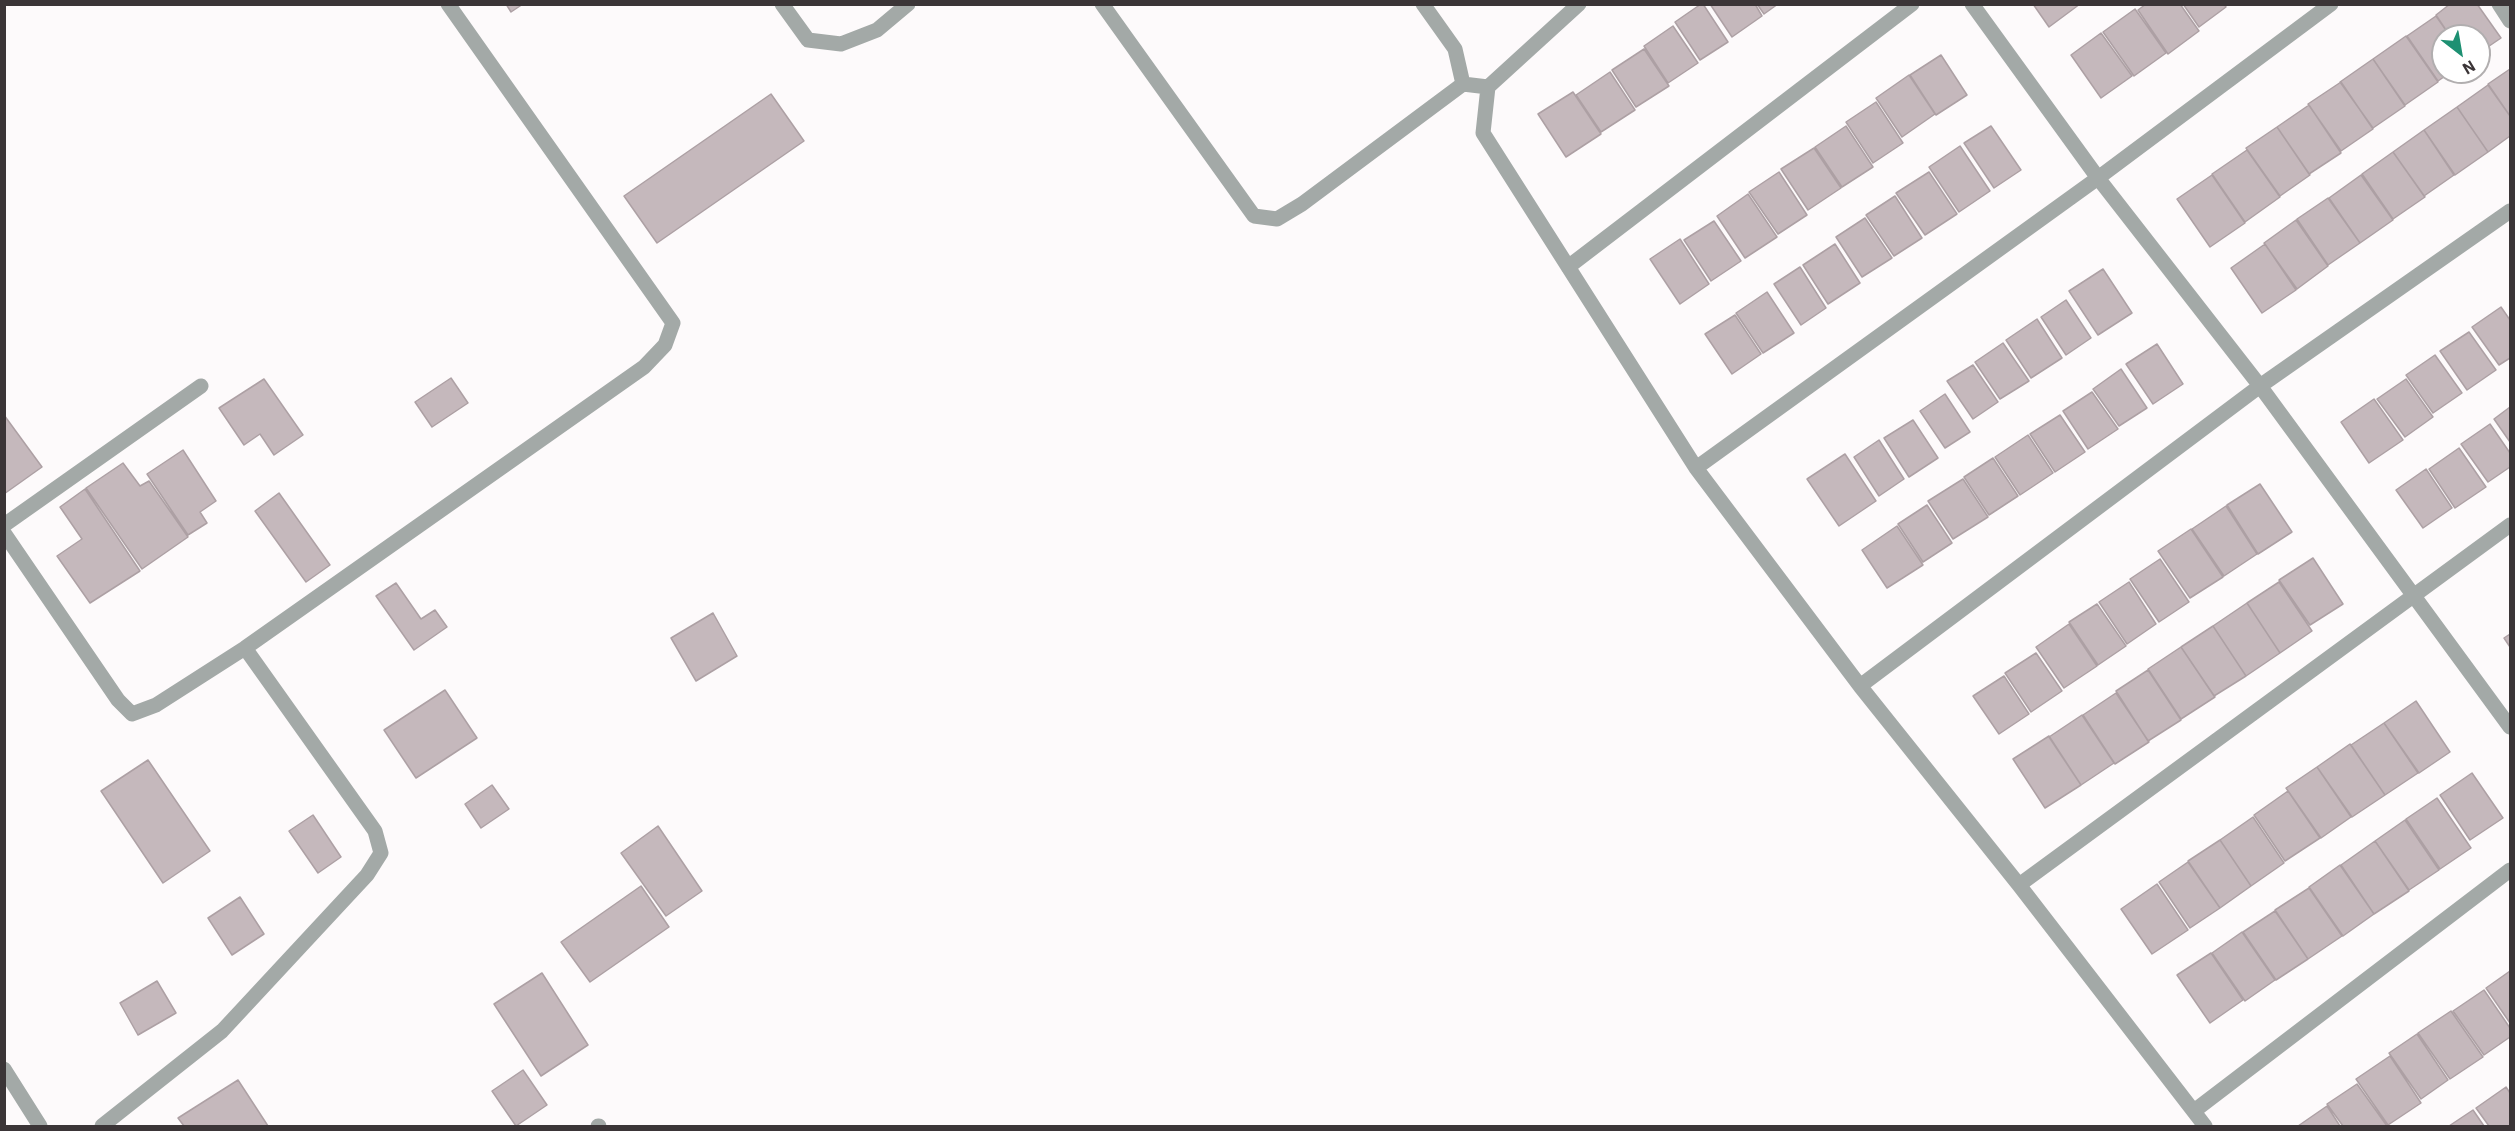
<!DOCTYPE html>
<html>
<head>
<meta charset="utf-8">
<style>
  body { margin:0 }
  #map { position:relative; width:2515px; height:1131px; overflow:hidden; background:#fdfafb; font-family:"IBM Plex Sans",sans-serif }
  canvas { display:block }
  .frame { position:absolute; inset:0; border:6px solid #3b3537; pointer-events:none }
  .north { position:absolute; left:2431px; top:24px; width:60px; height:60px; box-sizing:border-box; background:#fff; border:2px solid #b1aeaf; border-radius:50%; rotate:149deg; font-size:16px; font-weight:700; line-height:24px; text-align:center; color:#3b3537 }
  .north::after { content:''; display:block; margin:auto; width:21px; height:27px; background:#1d9072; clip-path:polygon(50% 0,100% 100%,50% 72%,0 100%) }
</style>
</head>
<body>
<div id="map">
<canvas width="2515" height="1131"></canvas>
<div class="frame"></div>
<div class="north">N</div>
</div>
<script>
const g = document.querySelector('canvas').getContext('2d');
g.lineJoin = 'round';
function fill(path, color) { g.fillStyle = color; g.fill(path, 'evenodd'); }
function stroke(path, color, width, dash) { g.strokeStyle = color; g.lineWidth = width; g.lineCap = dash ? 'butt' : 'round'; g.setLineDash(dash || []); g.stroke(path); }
const building = new Path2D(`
  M506,4h17l-12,8z
  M1701,4h2l25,38 -28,18 -25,-38z
  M1710,4h45l7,12 -30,21z
  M1757,4h21l-14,10z
  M2033,4h47l-31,23z
  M2146,4h34l19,27 -31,23 -30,-44z
  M2183,4h41l2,3 -27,20z
  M2450,4h27l24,34 -22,15v-17h-29l-14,-21z
  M2135,9l31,44 -32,23 -31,-44z
  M2436,16l14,20h-7v36h8l-13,9 -31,-45z
  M1673,26l25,37 -30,20 -24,-37z
  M2101,33l31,43 -31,22 -30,-43z
  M2406,36l32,46 -33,23 -32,-46z
  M1644,49l25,37 -33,21 -24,-37z
  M1941,55l26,40 -31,20 -26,-40z
  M2373,59l32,47 -32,22 -33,-46z
  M2510,69v47l-22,-32z
  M1610,72l25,38 -34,22 -25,-37z
  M1909,75l26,39 -33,23 -26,-39z
  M2341,82l32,47 -32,22 -33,-47z
  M2488,85l22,31v20l-22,16 -31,-45z
  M1573,92l28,42 -35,23 -28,-43z
  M771,94l33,47 -147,102 -33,-47z
  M1876,102l27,41 -30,20 -27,-41z
  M2309,105l32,48 -32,21 -32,-47z
  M2457,107l31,45 -33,23 -31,-45z
  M1846,126l27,41 -31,20 -27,-40z
  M1991,126l30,44 -27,18 -30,-45z
  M2277,127l33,48 -30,21 -34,-48z
  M2424,130l30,45 -30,21 -31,-44z
  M1960,146l30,45 -31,21 -30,-45z
  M1814,148l27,40 -33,22 -27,-41z
  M2247,150l33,47 -35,25 -33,-48z
  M2393,152l32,45 -32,22 -31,-45z
  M1779,172l28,43 -29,19 -29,-42z
  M1929,172l28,42 -32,21 -29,-42z
  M2212,175l33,48 -35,24 -33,-48z
  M2361,175l32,45 -33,23 -31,-45z
  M1748,194l29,43 -32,21 -28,-42z
  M1895,196l27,42 -28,18 -28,-41z
  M2328,198l32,45 -32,22 -31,-46z
  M1865,218l27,40 -30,19 -26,-40z
  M2296,220l32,46 -31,23 -33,-46z
  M1714,221l27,40 -30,20 -27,-41z
  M1680,239l29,45 -29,20 -30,-45z
  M1835,244l25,39 -32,21 -25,-39z
  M2265,244l31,46 -34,23 -31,-45z
  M1800,267l26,41 -25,17 -27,-41z
  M2103,269l29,44 -34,22 -29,-44z
  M1767,292l27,41 -31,20 -27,-40z
  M2066,300l25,38 -25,17 -25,-38z
  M2501,307l9,13v38l-11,7 -27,-38z
  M1735,315l26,39 -29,20 -27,-40z
  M2037,319l25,39 -31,20 -25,-38z
  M2469,332l27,38 -29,20 -27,-39z
  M2003,343l26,38 -29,18 -25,-37z
  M2157,344l26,40 -30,20 -27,-40z
  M2435,355l27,38 -29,20 -27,-38z
  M1973,365l25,37 -25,17 -26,-38z
  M2121,369l26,39 -28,18 -26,-37z
  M451,378l17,25 -36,24 -17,-25z
  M264,379l39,56 -29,20 -14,-21 -16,11 -25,-37z
  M2406,379l27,38 -28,20 -28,-38z
  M2092,392l26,37 -30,20 -25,-38z
  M1945,394l25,38 -25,16 -25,-37z
  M2374,399l29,41 -34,23 -28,-41z
  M2510,407v35l-16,-23z
  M4,415l38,52 -38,27z
  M2060,415l25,37 -30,20 -25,-38z
  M1913,420l25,38 -29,19 -25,-39z
  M2490,424l20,29v14l-22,15 -27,-38z
  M2028,435l25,38 -33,22 -25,-38z
  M1879,440l25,39 -25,17 -25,-39z
  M2459,448l27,39 -31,21 -26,-39z
  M183,450l33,51 -16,11 7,11 -19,12 -41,-61z
  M1845,454l31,47 -37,25 -32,-47z
  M1993,458l25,38 -29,19 -25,-38z
  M123,463l17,23 9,-5 39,56 -46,32 -56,-81z
  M2426,469l26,39 -29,20 -27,-38z
  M1963,479l25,38 -35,22 -25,-38z
  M2260,484l32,48 -34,22 -31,-49z
  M85,489l55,82 -50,32 -33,-47 25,-17 -22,-32z
  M279,493l51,72 -24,17 -51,-71z
  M1927,505l25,38 -29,19 -25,-38z
  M2226,506l31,48 -33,22 -32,-47z
  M1897,526l26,39 -36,23 -25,-38z
  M2191,529l32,48 -33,21 -32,-47z
  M2313,558l30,46 -33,21 -31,-45z
  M2160,559l29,43 -30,20 -29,-43z
  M2129,582l27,42 -29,20 -28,-42z
  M2279,582l33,49 -32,22 -33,-50z
  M396,583l25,36 14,-9 12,17 -33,23 -38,-54z
  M2247,603l33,50 -34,23 -33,-50z
  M2097,604l29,42 -28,19 -29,-43z
  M713,613l24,43 -41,25 -25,-43z
  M2069,624l28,42 -33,22 -28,-41z
  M2213,626l33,50 -32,20 -33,-49z
  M2510,634v13l-6,-9z
  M2181,647l34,50 -34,22 -33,-50z
  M2036,653l26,38 -31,21 -26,-39z
  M2148,670l33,50 -33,21 -32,-50z
  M2004,676l25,38 -30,20 -26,-38z
  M445,690l32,48 -61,40 -32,-48z
  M2116,693l33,49 -34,22 -32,-49z
  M2416,701l34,51 -31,21 -35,-50z
  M2082,715l32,48 -33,22 -32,-48z
  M2384,723l34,50 -33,22 -34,-50z
  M2049,736l32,49 -36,23 -32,-49z
  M2350,744l35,51 -33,22 -35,-50z
  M148,760l62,91 -47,32 -62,-92z
  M2317,767l34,50 -30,21 -35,-50z
  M2472,773l31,45 -33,22 -30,-45z
  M492,785l17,24 -28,19 -16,-24z
  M2288,791l32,47 -35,23 -31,-46z
  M2437,798l34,50 -31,21 -34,-50z
  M313,815l28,42 -23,16 -29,-42z
  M2253,817l31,46 -33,23 -31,-46z
  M2405,820l34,50 -30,20 -34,-49z
  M658,826l44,65 -36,25 -45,-63z
  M2220,840l31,46 -31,22 -32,-47z
  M2375,841l34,50 -35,23 -33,-49z
  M2188,862l32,46 -30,20 -31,-46z
  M2340,865l34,49 -31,22 -34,-49z
  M2157,884l31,46 -36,24 -31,-45z
  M641,886l28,41 -79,55 -29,-40z
  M2309,888l33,48 -34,23 -33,-49z
  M240,897l24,37 -32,21 -24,-37z
  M2275,911l33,48 -32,21 -33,-48z
  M2242,932l33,48 -30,21 -33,-48z
  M2211,953l32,47 -33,23 -33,-48z
  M2510,971v52l-24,-35z
  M542,973l46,72 -47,31 -47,-72z
  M157,981l19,32 -38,22 -18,-32z
  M2484,990l26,38v9l-26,18 -31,-44z
  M2451,1011l32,46 -33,22 -32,-46z
  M2417,1034l31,46 -27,19 -32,-46z
  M2390,1056l31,47 -33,22 -32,-46z
  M523,1070l24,35 -31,21 -24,-35z
  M238,1080l30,46h-84l-6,-8z
  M2357,1084l30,42h-44l-16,-22z
  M2506,1087l4,6v33h-21l-13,-18z
  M2327,1106l13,20h-42z
  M2473,1110l11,16h-35z`);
const minor = new Path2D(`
  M782,4l26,36 33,4 36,-14 31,-26
  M1102,4l152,212 23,3 25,-15 161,-120 25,3
  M1423,4l32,45 8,35
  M1579,4l-91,83 -5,46 213,335 164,218 159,199 186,241
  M1972,4l126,174 162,208 250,341
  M2499,4l11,17
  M1568,267l344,-263
  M1696,468l402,-290 233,-174
  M4,525l197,-139
  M4,533l114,167 14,14 24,-9 89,-57 399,-281 21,-22 8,-22 -225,-319
  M1860,686l400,-300 250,-175
  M2019,885l491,-360
  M4,1069l36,57
  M2194,1111l316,-241
  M102,1126l120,-95 145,-156 14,-22 -6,-22 -130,-183
  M598,1126h1`);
fill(building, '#c5b8bc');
stroke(building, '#ada0a4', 1.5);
stroke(minor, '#a3a9a7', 15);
</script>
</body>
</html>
